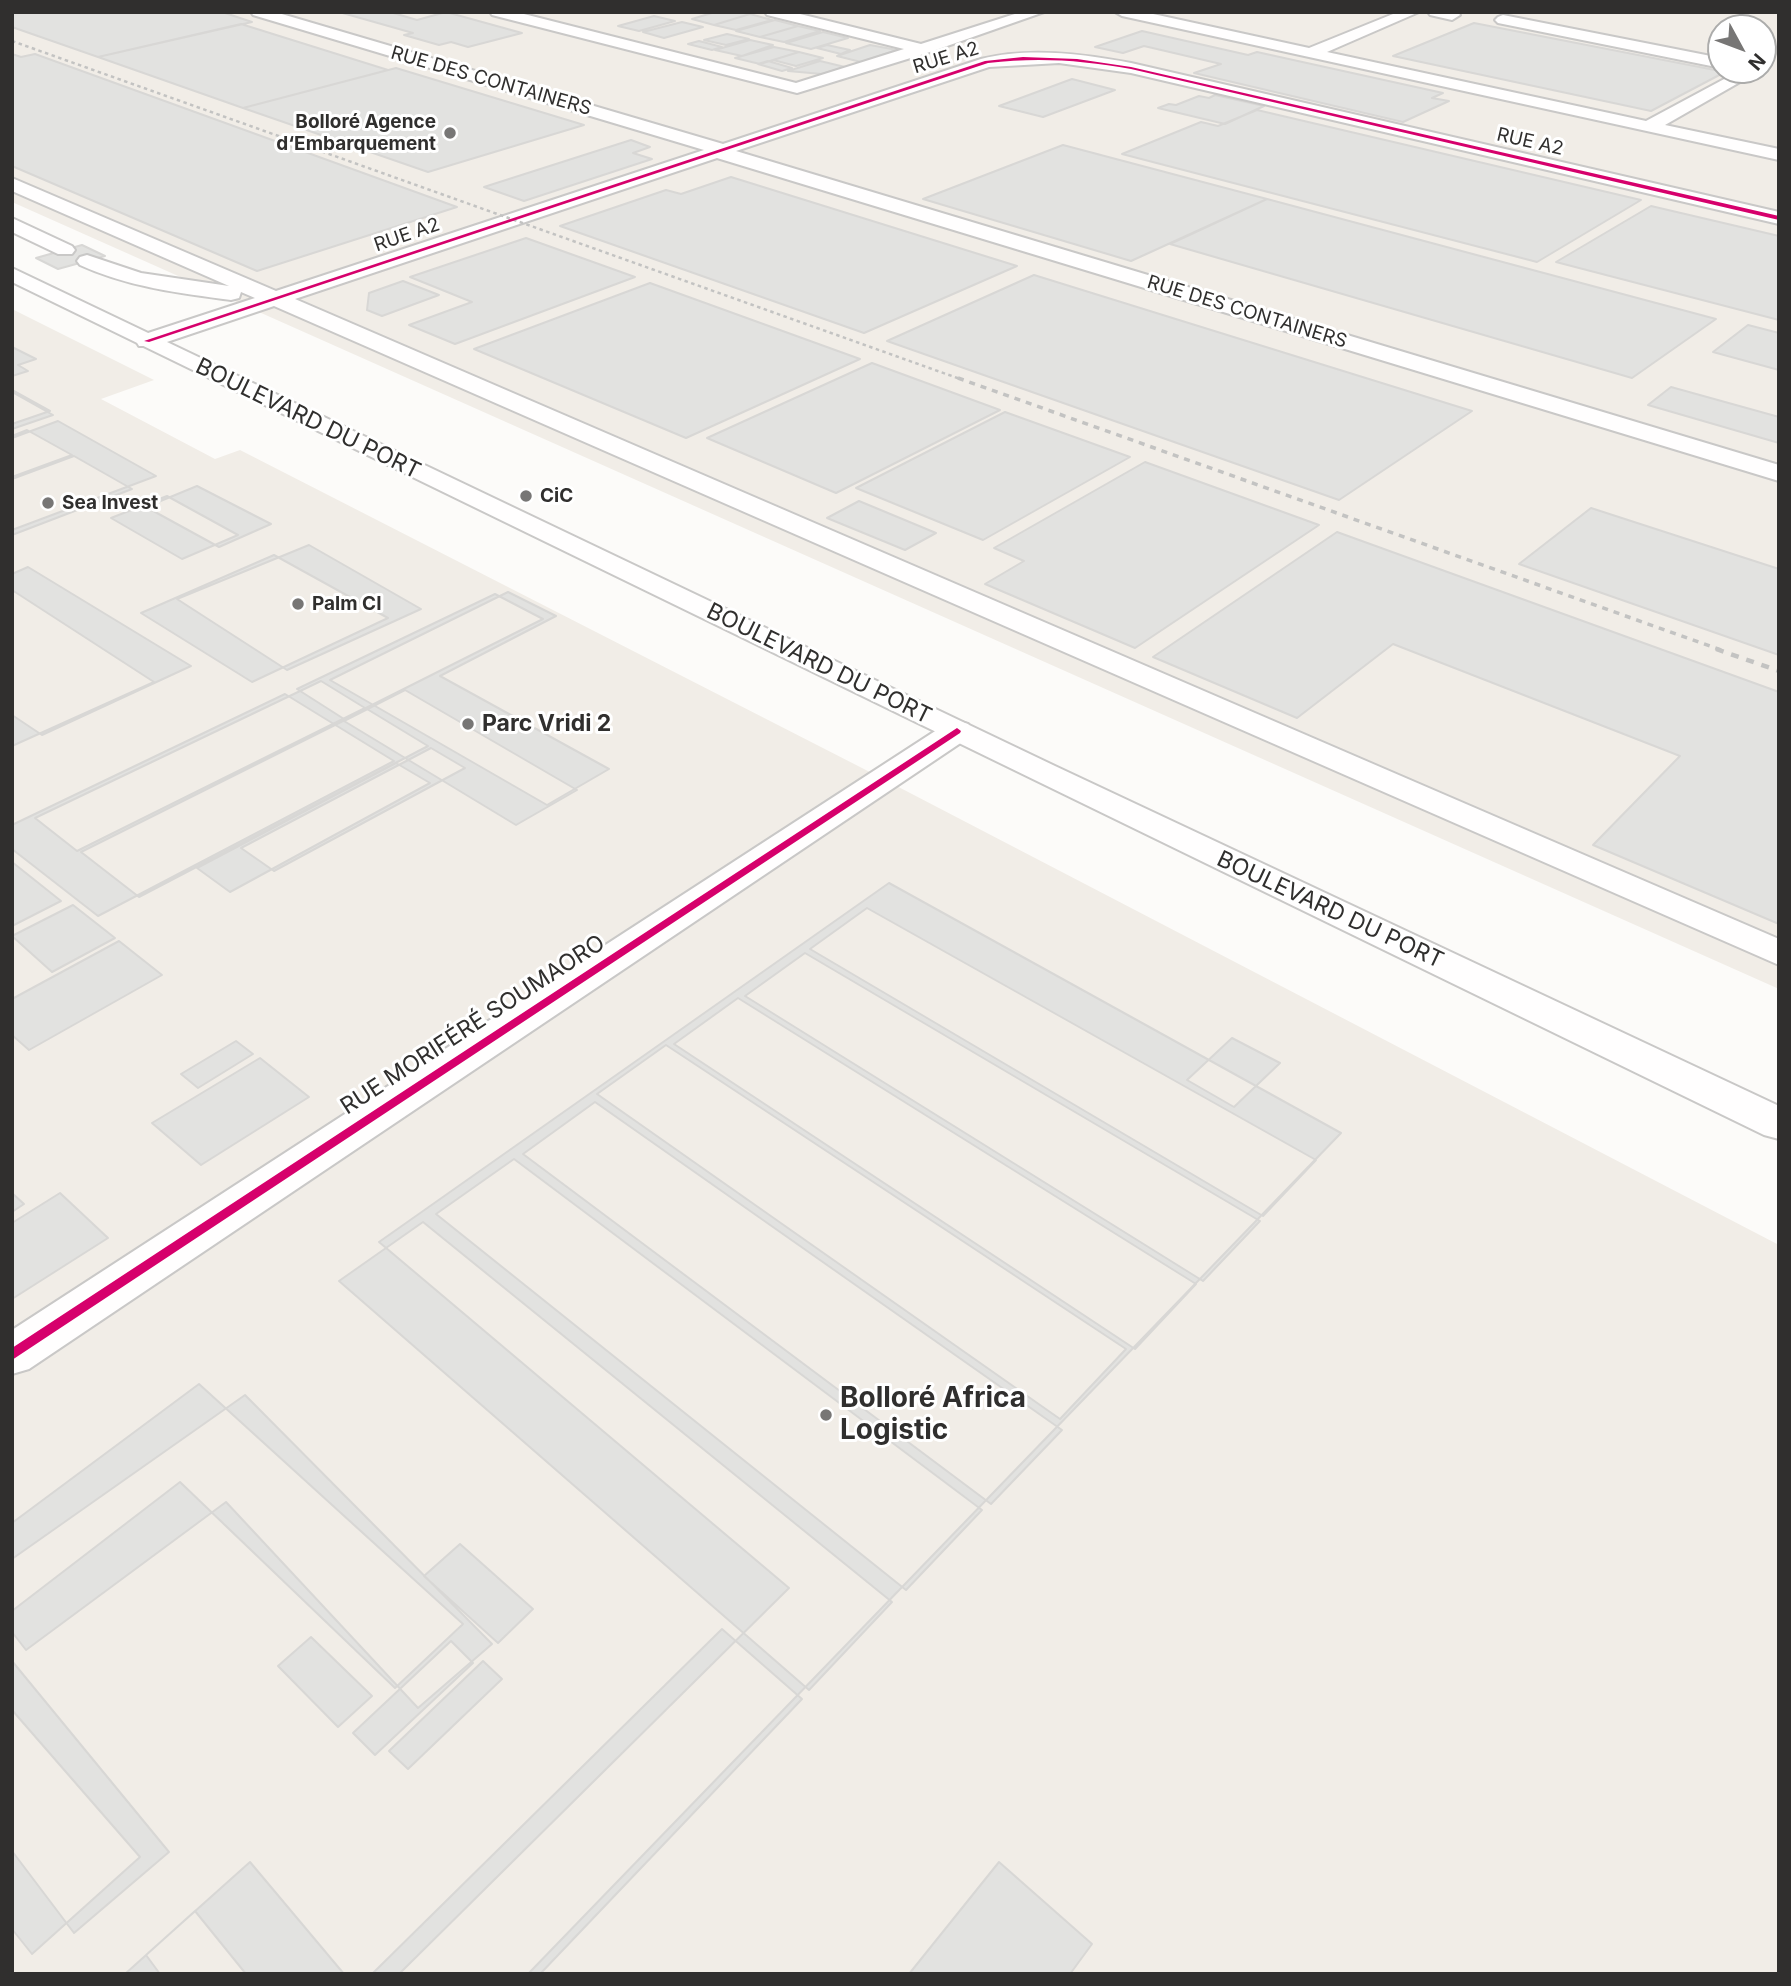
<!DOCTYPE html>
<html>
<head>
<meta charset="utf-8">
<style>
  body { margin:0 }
  #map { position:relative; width:1791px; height:1986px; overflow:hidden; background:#fcfbf9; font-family:Inter,sans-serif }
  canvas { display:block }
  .frame { position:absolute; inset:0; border:14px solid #302f2e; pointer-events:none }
  .north { position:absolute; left:1707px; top:14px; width:70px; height:70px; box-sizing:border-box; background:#fff; border:2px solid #acacab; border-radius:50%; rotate:131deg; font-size:19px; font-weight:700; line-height:28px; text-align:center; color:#302f2e }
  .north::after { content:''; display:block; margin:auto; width:24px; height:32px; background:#777675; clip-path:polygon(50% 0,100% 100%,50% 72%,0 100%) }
</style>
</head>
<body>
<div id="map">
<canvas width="1791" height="1986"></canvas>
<div class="frame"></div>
<div class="north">N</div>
</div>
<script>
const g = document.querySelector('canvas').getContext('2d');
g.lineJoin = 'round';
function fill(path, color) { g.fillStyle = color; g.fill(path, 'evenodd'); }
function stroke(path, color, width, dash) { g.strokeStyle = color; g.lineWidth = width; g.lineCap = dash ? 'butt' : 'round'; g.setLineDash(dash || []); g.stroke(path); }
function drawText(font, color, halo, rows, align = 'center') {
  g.font = font + ' Inter,sans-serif'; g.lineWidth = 6; g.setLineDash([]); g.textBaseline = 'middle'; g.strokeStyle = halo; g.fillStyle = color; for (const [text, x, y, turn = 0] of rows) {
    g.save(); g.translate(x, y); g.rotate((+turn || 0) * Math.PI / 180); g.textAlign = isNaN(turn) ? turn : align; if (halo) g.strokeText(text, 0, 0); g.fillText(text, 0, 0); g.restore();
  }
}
const built = new Path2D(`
  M12,12h1767v977l-1767,-787zM1721,28h42v42h-42z
  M12,309l142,71 -53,19 114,60 25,-9 622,318 917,477v729h-1767z`);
const building = new Path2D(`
  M12,12h210l30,10 -154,35 -86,-30z
  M339,12h51l27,8 29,-8 76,21 -54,14 -17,-5 -12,3 -35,-10 9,-2z
  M715,12h26l9,2 -36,11 -22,-6z
  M750,14l22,6 -36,10 -22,-5z
  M654,16l21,5 -36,10 -21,-5z
  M775,20l23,6 -38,11 -24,-6z
  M682,22l21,5 -39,11 -21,-6z
  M1474,23l251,49 -74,39 -258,-55z
  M241,24l147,46 -145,38 -145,-51z
  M798,26l22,5 -36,11 -24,-5z
  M1142,31l106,24 9,-3 186,41 -11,5 17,3 -46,21 -209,-49 27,-9 -77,-18 -21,7 -28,-6z
  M823,32l25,6 -37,11 -25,-6z
  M727,34l22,5 -23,6 -22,-5z
  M750,40l23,5 -31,11 -27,-6z
  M699,41l23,6 -10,3 -24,-6z
  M827,45l23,5 -9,4 -24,-6z
  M870,45l27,5 -36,12 -24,-6z
  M774,47l25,5 -39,12 -25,-6z
  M799,52l24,6 -27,8 -23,-6z
  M12,54l9,3 14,-3 422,153 -200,64 -245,-105z
  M768,61l24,7 -10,3 -24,-7z
  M820,61l25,6 -23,7 -34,-3z
  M396,68l188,57 -156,47 -185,-64z
  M1072,79l43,11 -72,27 -44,-11z
  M1215,95l49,11 -39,18 -67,-16 11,-4 7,1 23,-9 10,2z
  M1257,110l384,90 -104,62 -415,-108 79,-32 17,4z
  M631,140l19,7 -17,6 19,6 -128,42 -40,-14z
  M1063,145l204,54 -136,62 -208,-62z
  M731,177l286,89 -153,67 -304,-107 106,-36 15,4z
  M1267,199l449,120 -84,59 -462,-134z
  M1651,206l128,30v84l-223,-58z
  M526,238l109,39 -180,67 -46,-19 63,-23 -62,-25z
  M82,245l23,11 -47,13 -22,-11z
  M1034,275l438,136 -133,89 -452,-159z
  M403,281l36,14 -57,21 -15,-6 2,-17z
  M650,283l210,76 -174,79 -212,-89z
  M1748,325l31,8v37l-66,-18z
  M12,347l24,12 -18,6 10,6 -16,5z
  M872,363l128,47 -164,83 -129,-55z
  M1671,387l108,30v26l-131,-38z
  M12,390l38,21 -38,13z
  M12,392l41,23 -41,14z
  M1005,412l125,45 -147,83 -127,-52z
  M58,421l98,55 -144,54v-92z
  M27,430l45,25 -60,22v-41z
  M74,456l58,33 -120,46v-56z
  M1145,462l174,63 -184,123 -150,-64 39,-23 -30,-13z
  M197,486l74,38 -52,23 -73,-40z
  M167,496l71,39 -56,24 -71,-41z
  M859,501l77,32 -31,17 -78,-32z
  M1591,508l188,61v86l-260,-91z
  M1337,532l442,160v232l-186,-79 87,-89 -287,-112 -96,74 -144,-61z
  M309,545l112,64 -134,61 -110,-71z
  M274,555l114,63 -136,64 -111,-69z
  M28,567l163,99 -149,69 -30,-20v-141z
  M12,590l142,92 -142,64z
  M508,592l48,24 -116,60 169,93 -62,36 -217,-125z
  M495,594l48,25 -199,100 -47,-30z
  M321,681l44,27 -288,143 -42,-33z
  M405,690l172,100 -61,35 -172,-104z
  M285,694l109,67 -296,155 -86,-67v-24z
  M367,709l61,37 -289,151 -58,-45z
  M431,748l34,20 -191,103 -33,-23z
  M396,763l34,20 -200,109 -33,-24z
  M12,862l49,39 -49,25z
  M889,883l452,250 -813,841h-129l390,-386 -410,-346z
  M73,905l42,33 -63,34 -40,-36z
  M867,908l449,252 -53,56 -453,-267z
  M119,941l43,34 -133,75 -17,-15v-36z
  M805,953l455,268 -57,60 -458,-285z
  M738,998l458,286 -61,65 -461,-305z
  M1232,1038l48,25 -46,44 -47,-27z
  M236,1041l17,13 -55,34 -17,-14z
  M666,1045l460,304 -66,70 -463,-325z
  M260,1058l49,39 -108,68 -49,-42z
  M595,1102l467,328 -71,74 -468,-350z
  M514,1159l468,351 -76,80 -470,-376z
  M12,1193l12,11 -12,8z
  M60,1193l48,45 -96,61v-76z
  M423,1222l469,380 -83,88 -470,-409z
  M199,1384l264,240 -68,64 -215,-206 -168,129v-88z
  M245,1395l247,249 -74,64 -192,-206 -200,148 -14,-18v-73z
  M460,1544l73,65 -35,34 -74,-67z
  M722,1629l80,70 -262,275h-168z
  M311,1637l61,59 -34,31 -60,-61z
  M451,1641l22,22 -98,92 -22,-22z
  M12,1661l157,191 -95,81 -62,-82z
  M483,1661l19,18 -94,90 -19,-18z
  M12,1710l128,147 -108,97 -20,-25z
  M250,1862l94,112h-184l-14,-19z
  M999,1862l93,82 -22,30h-161z
  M195,1911l51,63h-121z`);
const minor = new Path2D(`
  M251,12h24l448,132 258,-85c48,-12 102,-5 150,4l648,149v12l-648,-151 -72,-10 -70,4 -253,84 1043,314v16l-1062,-323 -422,141 1484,640v26l-1505,-659 -119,40h-16l-3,-5 3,-5 116,-38 -14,-6 -2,6 -8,2c-52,-7 -103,-13 -151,-35l-3,-4 3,-4 7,-2 54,18 88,13 -217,-95v-13l264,113 428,-141 -451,-135z
  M490,12h26l280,71 108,-34 -137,-34 -2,-3h27l129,32 100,-32h23l-114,40 -133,41 -305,-78z
  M1115,12h29l165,36 89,-36h21l-92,40 319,69 95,-51h20l-96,55 114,24v11l-657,-144z
  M1428,12h30l2,3 -8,5 -22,-5z
  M1503,15l218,43v10l-223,-45 -3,-3 3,-3z
  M12,218l60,28 3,4 -3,4h-14l-46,-22z
  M957,721l11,3 5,7 -5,7 -939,631 -17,5v-44l934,-606z`);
const major = new Path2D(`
  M12,268l1043,498 724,340v33l-15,-4 -1752,-853z`);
const railFar2 = new Path2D(`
  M12,41l951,339`);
const railFar1 = new Path2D(`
  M958,378l763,272`);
const rail = new Path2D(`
  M1716,649l63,22`);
const cycleway = new Path2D(`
  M1023,57l54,2 54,8 648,149v4l-648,-151c-48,-9 -95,-12 -143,-6l-839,279 -5,-1 841,-280z
  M957,728l4,3 -1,2 -948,627v-12z`);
const markers = [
  [450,133,7,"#777675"],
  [526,496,7,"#777675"],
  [48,503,7,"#777675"],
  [298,604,7,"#777675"],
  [468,724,7,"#777675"],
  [826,1415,7,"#777675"]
];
const farStreetnames = [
  ["RUE A2",946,58,-17],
  ["RUE DES CONTAINERS",491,81,16],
  ["RUE A2",1530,142,13],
  ["RUE A2",407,235,-19],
  ["RUE DES CONTAINERS",1247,312,17]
];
const farPoinames = [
  ["Bolloré Agence",436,122,"right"],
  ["d‘Embarquement",436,144,"right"],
  ["CiC",540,496],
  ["Sea Invest",62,503],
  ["Palm CI",312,604]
];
const streetNames = [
  ["BOULEVARD DU PORT",308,419,26],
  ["BOULEVARD DU PORT",819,664,26],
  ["BOULEVARD DU PORT",1330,910,25],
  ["RUE MORIFÉRÉ SOUMAORO",473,1025,-33]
];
const poiNames = [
  ["Parc Vridi 2",482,724]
];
const nearPoinames = [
  ["Bolloré Africa",840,1399],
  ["Logistic",840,1431]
];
fill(built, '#f1ede7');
fill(building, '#e2e2e0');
stroke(building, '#d8d7d5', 2);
stroke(minor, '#c9c8c7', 4);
stroke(major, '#c9c8c7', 4);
fill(minor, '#fffefe');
fill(major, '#fffefe');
stroke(railFar2, '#c3c3c2', 2.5, [3.5, 3.5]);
stroke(railFar1, '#c3c3c2', 3.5, [6, 6]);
stroke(rail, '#c3c3c2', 4.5, [8, 8]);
fill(cycleway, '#d6006c');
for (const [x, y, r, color] of markers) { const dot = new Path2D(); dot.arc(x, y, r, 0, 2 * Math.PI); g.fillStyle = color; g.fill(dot); stroke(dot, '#fff', 2.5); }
drawText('19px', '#302f2e', '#fff', farStreetnames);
drawText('bold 19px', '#302f2e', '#fff', farPoinames, 'left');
drawText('23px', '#302f2e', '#fff', streetNames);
drawText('bold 23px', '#302f2e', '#fff', poiNames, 'left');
drawText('bold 28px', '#302f2e', '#fff', nearPoinames, 'left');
</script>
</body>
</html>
